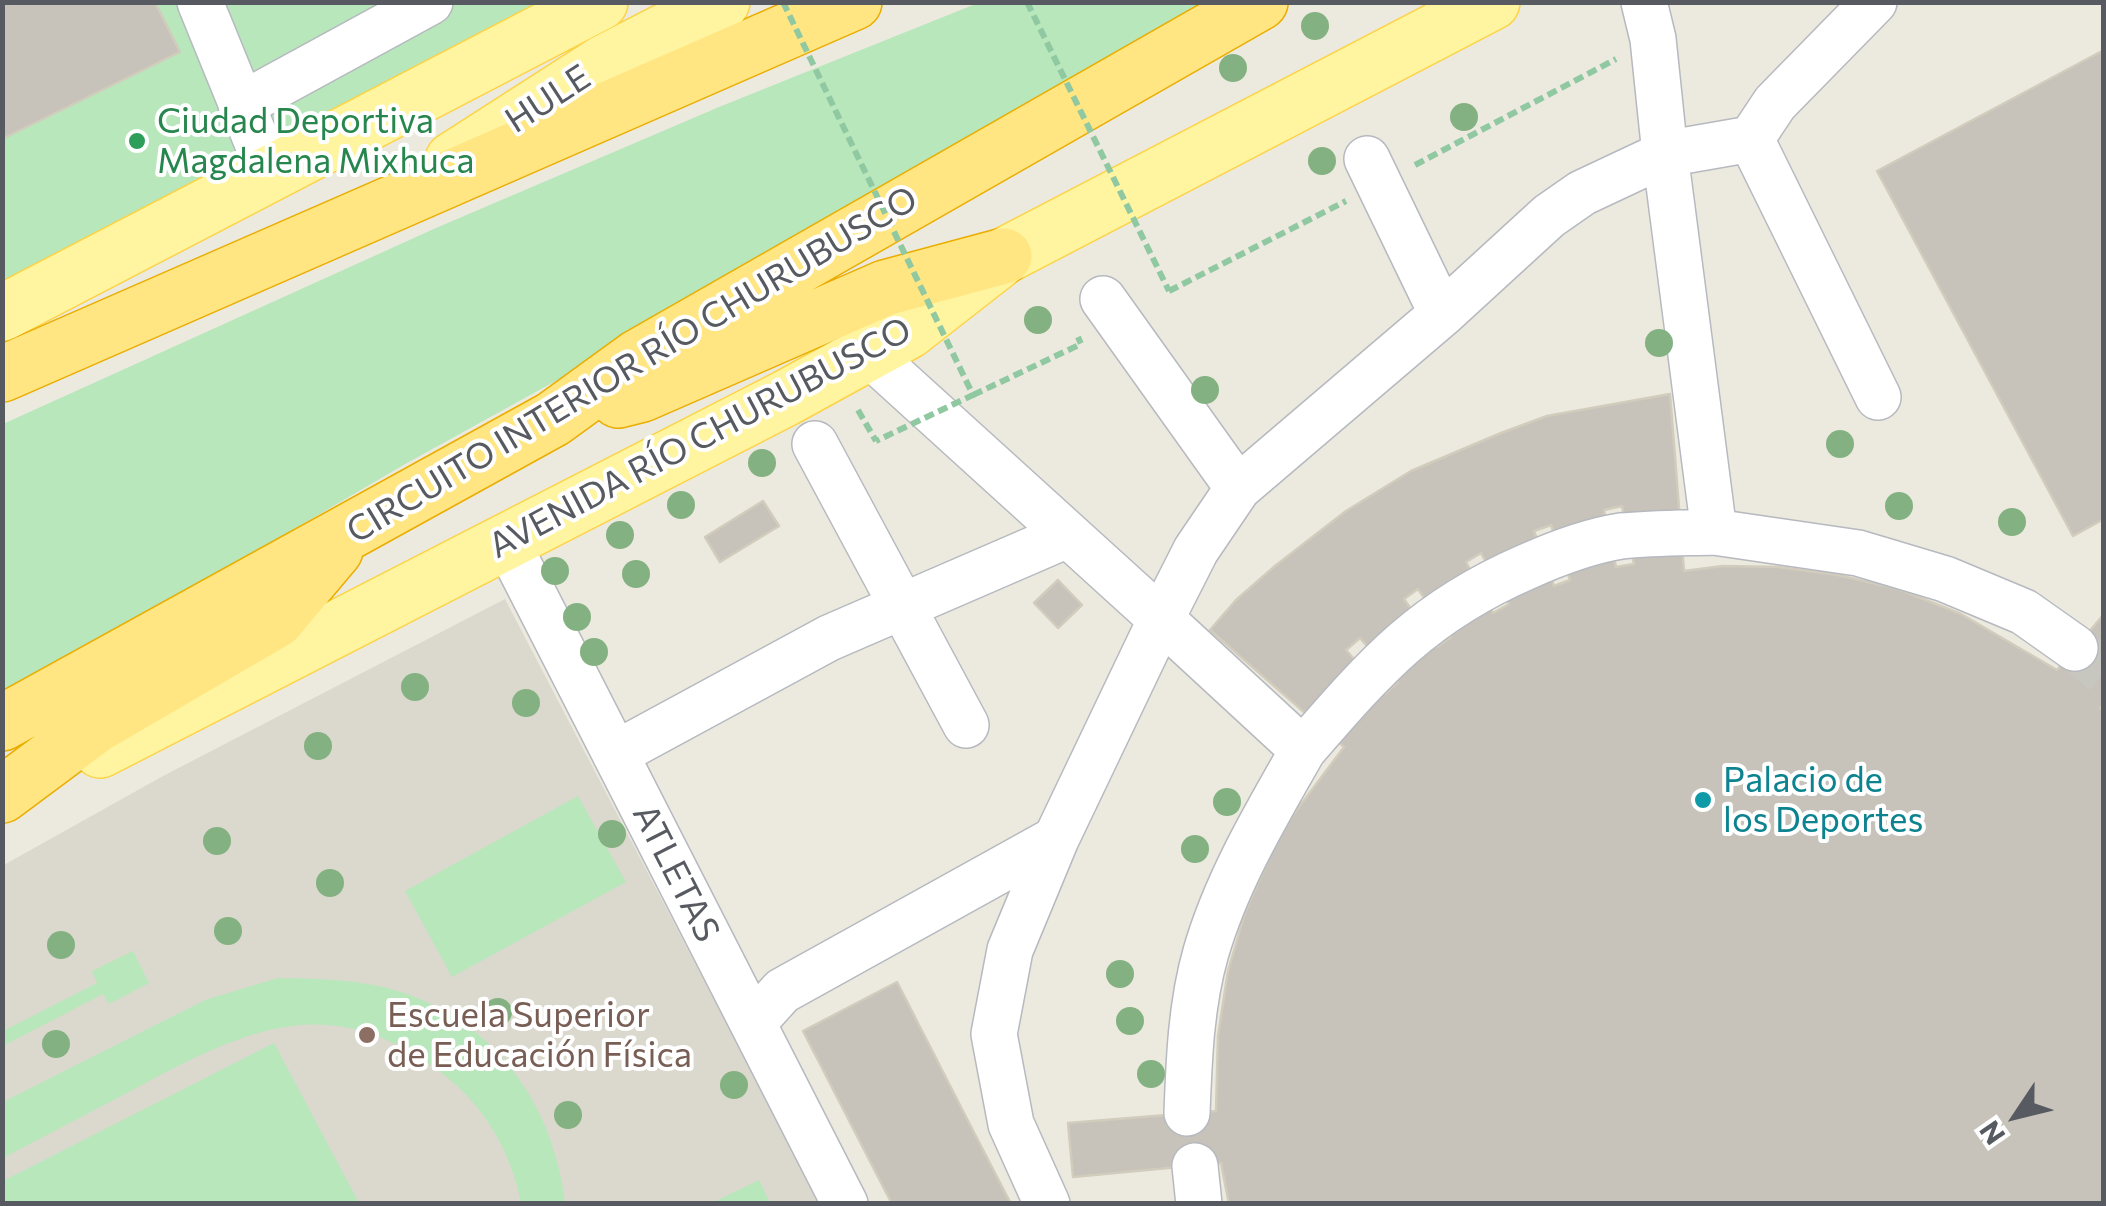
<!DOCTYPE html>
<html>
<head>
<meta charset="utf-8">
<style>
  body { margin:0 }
  #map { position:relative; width:2106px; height:1206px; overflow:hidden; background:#eceade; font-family:Commissioner,sans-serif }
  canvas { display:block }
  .frame { position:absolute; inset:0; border:5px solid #575b61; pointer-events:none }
  .north { position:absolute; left:1966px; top:1066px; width:100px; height:100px; -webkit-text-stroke:8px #fff; paint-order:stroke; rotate:235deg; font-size:28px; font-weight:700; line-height:40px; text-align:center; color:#575b61 }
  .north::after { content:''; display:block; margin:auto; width:35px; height:45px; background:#575b61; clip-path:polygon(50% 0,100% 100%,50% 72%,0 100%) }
</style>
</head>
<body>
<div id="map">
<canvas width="2106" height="1206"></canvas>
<div class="frame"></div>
<div class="north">N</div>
</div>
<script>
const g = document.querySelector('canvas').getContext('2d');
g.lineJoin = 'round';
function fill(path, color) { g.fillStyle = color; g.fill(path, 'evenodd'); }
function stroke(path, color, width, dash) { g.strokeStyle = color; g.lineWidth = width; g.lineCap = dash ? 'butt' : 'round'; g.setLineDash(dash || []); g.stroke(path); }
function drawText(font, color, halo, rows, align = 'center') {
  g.font = font + ' Commissioner,sans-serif'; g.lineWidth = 8; g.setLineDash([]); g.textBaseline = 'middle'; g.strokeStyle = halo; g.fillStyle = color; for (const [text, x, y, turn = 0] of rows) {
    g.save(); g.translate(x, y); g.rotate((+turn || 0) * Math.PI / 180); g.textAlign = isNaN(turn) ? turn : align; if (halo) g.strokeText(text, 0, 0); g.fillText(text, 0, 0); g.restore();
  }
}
const education = new Path2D(`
  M505,599l315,604h-817l-1,-337 161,-90z`);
const green = new Path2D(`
  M3,3h543l-543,279z
  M978,3h234l-524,305 -281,155 -404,236v-275l433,-196 283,-121z
  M578,796l48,86 -174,95 -47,-86z
  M133,951l16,32 -40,21 -6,-10 -100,52v-15l94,-48 -5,-12z
  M278,978c41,1 83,1 123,14 95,31 153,114 164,211h-44c-10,-52 -38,-100 -82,-132 -107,-80 -189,-44 -295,13 -47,25 -94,49 -141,74v-56l202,-102z
  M274,1043l85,160h-356v-22z
  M759,1180l11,23h-58z`);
const building = new Path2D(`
  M2,2h153l25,50 -178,87z
  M2104,50v469l-31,17 -196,-365z
  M1670,394l14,177 39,-5 55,1 60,8 60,14 63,25 96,56 47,-56v89l-4,5 4,4v492h-875l-8,-41 -148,14 -5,-54 148,-12 2,-75 10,-65 17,-58 24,-55 21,-39 54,-72 -134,-117 26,-30 39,-34 71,-55 65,-40 90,-38 46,-17zM1622,506l12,58 -18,3 -12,-57zM1551,525l19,55 -16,6 -20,-55zM1481,553l28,51 -16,9 -27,-51zM1418,589l33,48 -14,10 -33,-48zM1360,638l38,44 -13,12 -39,-44z
  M763,501l16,25 -59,36 -15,-25z
  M1058,580l24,25 -24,23 -24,-25z
  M897,982l69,135 45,87h-119l-89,-173z`);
const minorTunnel = new Path2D(`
  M2075,648l29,25`);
const path = new Path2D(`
  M1415,165l201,-106
  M1169,291l177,-90
  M973,395l108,-51 -3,-7
  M858,410l18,31`);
const minor = new Path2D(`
  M200,2l59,145 20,24
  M1644,2l9,37 12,115 49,378 144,21 87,26 79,33 51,36
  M241,105l189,-103
  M1751,139l127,258
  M1367,159l75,155
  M1103,299l135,189
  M868,353l293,266 35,-69 42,-62 204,-174 107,-98 33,-23 83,-39 86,-15 24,-36 99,-101
  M815,444l151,281
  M507,542l338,662
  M1303,750c72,-83 119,-138 223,-183 29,-13 63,-26 95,-31 31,-3 62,-3 93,-4
  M615,754l214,-116 238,-103
  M754,1022l28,-31 274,-152
  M1195,1166l4,38
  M1047,1204l-36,-80 -17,-90 16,-84 46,-111 105,-220 142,131c-37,65 -76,130 -97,202 -15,52 -17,107 -19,161`);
const major = new Path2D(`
  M453,160l151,-97 118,-61
  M2,313l598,-311
  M100,750l686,-352 122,-67 96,-75 488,-254`);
const highway = new Path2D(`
  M2,374l852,-372
  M618,400l24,-6 243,-106 119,-32
  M2,723l551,-304 84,-61 623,-356
  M2,795l94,-70 180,-105 59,-70`);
const pathBridge = new Path2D(`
  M783,2l190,393 -97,46
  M1027,2l142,289`);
const trees = [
  [1315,26],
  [1233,68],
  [1464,117],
  [1322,161],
  [1038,320],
  [1659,343],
  [1205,390],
  [1840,444],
  [762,463],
  [681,505],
  [1899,506],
  [2012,522],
  [620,535],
  [555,571],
  [636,574],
  [577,617],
  [594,652],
  [415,687],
  [526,703],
  [318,746],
  [1227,802],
  [612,834],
  [217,841],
  [1195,849],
  [330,883],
  [228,931],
  [61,945],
  [1120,974],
  [498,1012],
  [1130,1021],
  [56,1044],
  [1151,1074],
  [734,1085],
  [568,1115]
];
const markers = [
  [137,141,10,"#2e9e5b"],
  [1703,800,10,"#0f9aa8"],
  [367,1035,10,"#8d6e63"]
];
const streetNames = [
  ["HULE",548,99,-33],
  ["CIRCUITO INTERIOR RÍO CHURUBUSCO",632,365,-31],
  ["AVENIDA RÍO CHURUBUSCO",700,438,-28],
  ["ATLETAS",676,873,63]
];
const leisureNames = [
  ["Ciudad Deportiva",157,121],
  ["Magdalena Mixhuca",157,161]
];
const cultureNames = [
  ["Palacio de",1723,780],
  ["los Deportes",1723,820]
];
const educationNames = [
  ["Escuela Superior",387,1015],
  ["de Educación Física",387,1055]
];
fill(education, '#dbd9cd');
fill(green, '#b7e7ba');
fill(building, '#c7c3bb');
stroke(building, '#d1ccbc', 2.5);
stroke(minorTunnel, '#c7c6bf', 45, [45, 22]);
stroke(minor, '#b6b9bf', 48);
stroke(major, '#fdd346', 58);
stroke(highway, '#eaad00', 58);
stroke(path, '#90c8a2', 6, [10, 5]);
stroke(minor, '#fff', 45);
stroke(major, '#fff5a0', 55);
stroke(highway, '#ffe682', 55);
stroke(pathBridge, '#90c8a2', 6, [10, 5]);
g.fillStyle = '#83b181';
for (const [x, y] of trees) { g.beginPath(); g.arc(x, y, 14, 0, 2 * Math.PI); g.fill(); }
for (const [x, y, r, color] of markers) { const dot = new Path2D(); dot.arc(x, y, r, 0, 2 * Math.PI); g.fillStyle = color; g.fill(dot); stroke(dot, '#fff', 4); }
drawText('35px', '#575b61', '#fff', streetNames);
drawText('35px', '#27864d', '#fff', leisureNames, 'left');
drawText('35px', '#0d838f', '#fff', cultureNames, 'left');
drawText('35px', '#785e54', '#fff', educationNames, 'left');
</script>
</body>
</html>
